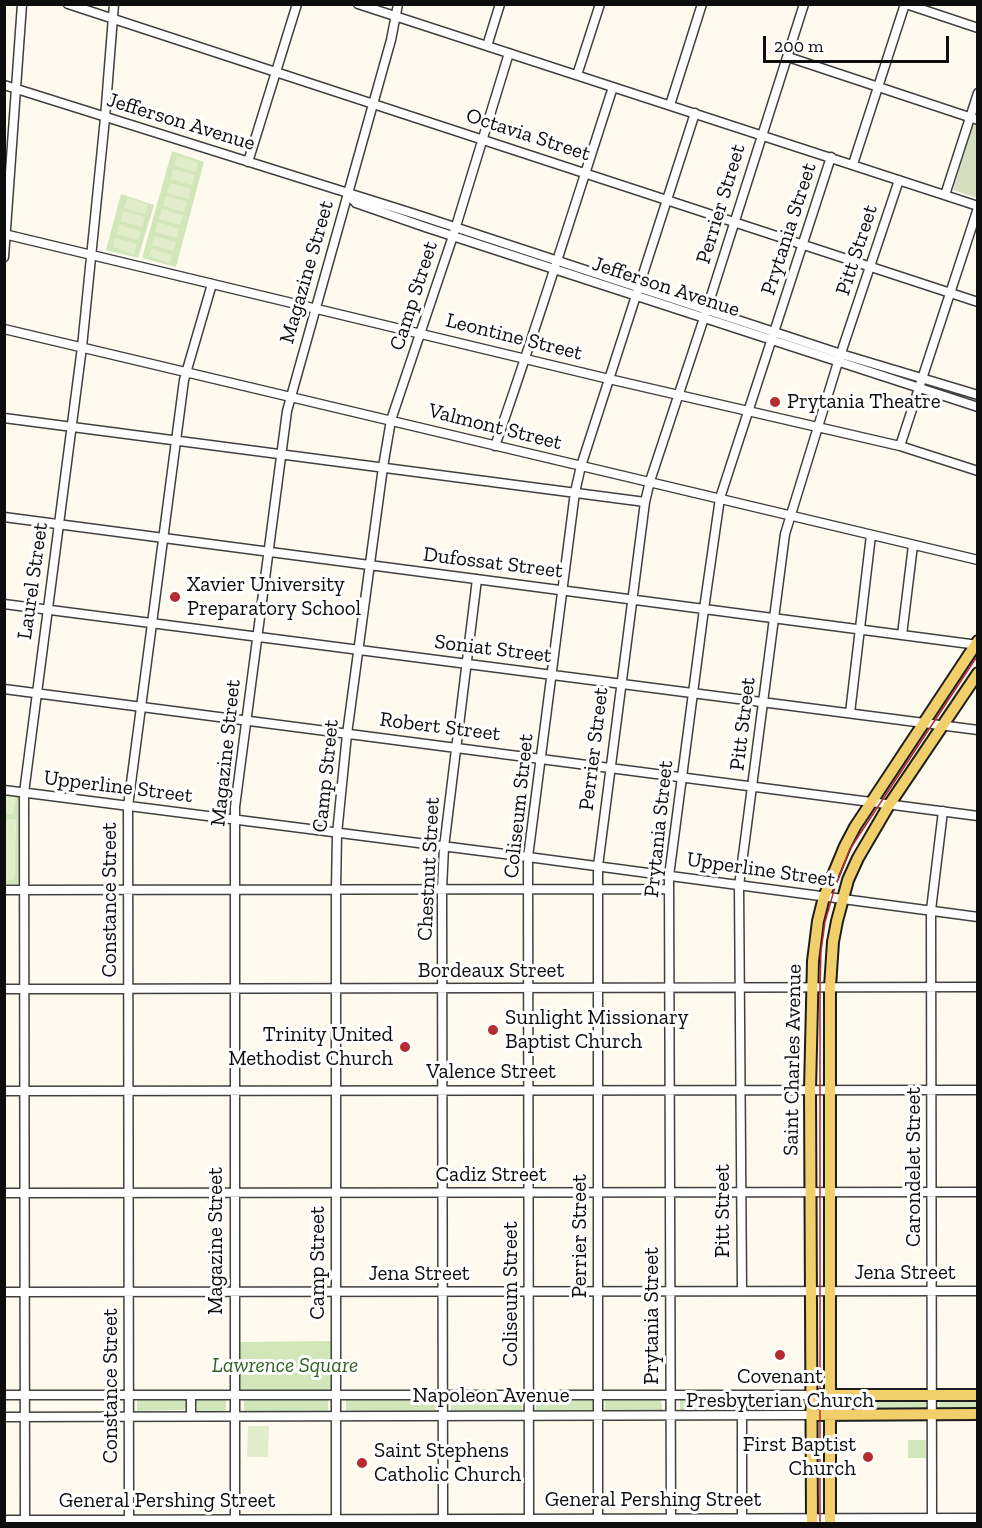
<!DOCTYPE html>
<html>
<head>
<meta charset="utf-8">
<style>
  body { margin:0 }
  #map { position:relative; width:982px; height:1528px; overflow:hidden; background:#fefbee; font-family:"Zilla Slab",serif }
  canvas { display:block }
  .frame { position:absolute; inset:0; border:6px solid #0d0d0d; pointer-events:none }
  .scale { position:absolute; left:763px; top:36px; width:186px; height:27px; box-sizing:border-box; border:3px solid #0d0d0d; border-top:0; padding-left:8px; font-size:18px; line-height:21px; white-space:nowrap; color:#0d0d0d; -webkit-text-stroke:4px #fff; paint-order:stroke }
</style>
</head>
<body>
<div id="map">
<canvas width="982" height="1528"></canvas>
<div class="frame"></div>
<div class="scale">200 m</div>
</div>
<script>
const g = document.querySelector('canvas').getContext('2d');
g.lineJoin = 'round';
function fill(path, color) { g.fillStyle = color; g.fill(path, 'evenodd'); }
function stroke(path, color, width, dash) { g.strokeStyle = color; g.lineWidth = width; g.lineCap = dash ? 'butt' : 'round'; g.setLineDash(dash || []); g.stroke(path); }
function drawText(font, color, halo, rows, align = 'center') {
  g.font = font + ' "Zilla Slab",serif'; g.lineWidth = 6; g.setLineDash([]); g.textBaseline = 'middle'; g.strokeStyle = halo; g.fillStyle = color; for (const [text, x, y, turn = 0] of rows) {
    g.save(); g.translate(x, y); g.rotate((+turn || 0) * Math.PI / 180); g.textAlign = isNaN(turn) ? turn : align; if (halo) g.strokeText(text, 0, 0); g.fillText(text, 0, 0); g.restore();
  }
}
const green = new Path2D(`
  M172,151l32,11 -28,105 -34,-9z
  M121,194l33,11 -16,53 -32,-8z
  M5,794l14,1v89h-14v-4h7l2,-3 2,-58h-11v-6l8,1 2,-16 -10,-2z
  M331,1341v49h-91v-48z
  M750,1397h57v13h-57z
  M838,1397l88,1v12h-88z
  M940,1397h37v12h-38z
  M137,1398l48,1 2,6 -3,5 -47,1z
  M244,1398l84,1v12h-84z
  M346,1398h90v14l-90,-1z
  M451,1398h71v13h-71z
  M536,1398h56l1,12 -57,1z
  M605,1398h56l1,12h-57z
  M680,1398h55v12h-55z
  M198,1399h28v12h-29l-1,-11z
  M908,1440h18v18h-18z`);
const cemetery = new Path2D(`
  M973,125l4,1v72l-24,-8z`);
const pitch = new Path2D(`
  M177,156l21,6 -2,10 -22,-6z
  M173,169l22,6 -3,10 -21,-6z
  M170,183l21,6 -3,10 -21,-6z
  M166,196l21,6 -3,10 -21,-6z
  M127,198l21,6 -3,10 -21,-6z
  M162,209l21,6 -3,10 -21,-6z
  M123,211l22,6 -3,10 -21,-6z
  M158,222l21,7 -2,9 -22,-6z
  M119,225l22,6 -3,9 -21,-6z
  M154,236l22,6 -3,9 -21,-6z
  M115,238l22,6 -3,10 -21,-7z
  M151,249l21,6 -2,8 -21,-7z
  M5,796l10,2 -2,16 -8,-1z
  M4,819h12l-2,58 -2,3h-7z
  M248,1426h21l-1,31h-21z`);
const minor = new Path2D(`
  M68,4l910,298
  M358,4l620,202
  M906,4l72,24
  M487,46l13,-42
  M788,57l190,63
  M577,75l23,-71
  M4,85l411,129 426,140 137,41
  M670,105l32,-101
  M248,162l49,-158
  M853,164l52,-160
  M348,194l8,9 69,24 553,180
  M945,195l33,-102
  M4,234l605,145 291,67 78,25
  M4,257l18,-253
  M4,329l974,231
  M4,418l641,84
  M495,446c42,-119 79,-239 118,-359
  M900,446l78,-238
  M4,517l974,128
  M4,604l974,126
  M902,635l11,-90
  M4,689l974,127
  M850,713l21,-178
  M4,790l524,67 450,60
  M4,890l665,-1
  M4,989l974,-2
  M4,1091l974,-1
  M4,1193l974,-1
  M742,1291l-3,-405 46,-352 53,-172 61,-182
  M4,1292l974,-1
  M4,1395h808
  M742,1395v128
  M191,1416v-21
  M4,1417l808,-2
  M4,1520l974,-2
  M443,1521l-1,-632 2,-42 33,-268
  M25,1524l-1,-731 58,-446 23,-229 9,-114
  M129,1524l-1,-718 56,-426 28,-96
  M235,1524v-717l52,-396 104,-371 7,-36
  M336,1524v-635l1,-55 10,-100 36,-267 8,-47 62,-184 56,-183
  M529,1524l-1,-667 47,-365 6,-26 114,-353
  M598,1524v-658l47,-364 5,-21 54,-163 100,-314
  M671,1524l-2,-648 35,-267 16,-111 111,-341
  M932,1524l-1,-614 12,-99`);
const major = new Path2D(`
  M812,1395h166
  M812,1415l166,-1
  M812,1524l-2,-434 3,-129 5,-40 6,-24 21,-51 10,-19 123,-186
  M830,1524v-537l3,-45 4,-21 11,-41 10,-22 31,-53 89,-132`);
const tram = new Path2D(`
  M820,1524v-537l1,-36 4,-29 10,-35 15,-38 128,-194`);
const markers = [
  [775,402,6,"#b62c33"],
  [175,597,6,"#b62c33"],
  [493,1030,6,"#b62c33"],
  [405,1047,6,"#b62c33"],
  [780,1355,6,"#b62c33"],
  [868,1457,6,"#b62c33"],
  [362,1463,6,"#b62c33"]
];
const streetNames = [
  ["Jefferson Avenue",181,122,17],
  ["Octavia Street",528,135,18],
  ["Perrier Street",721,204,-73],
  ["Prytania Street",789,229,-72],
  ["Pitt Street",857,250,-72],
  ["Magazine Street",307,272,-74],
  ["Jefferson Avenue",666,287,18],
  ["Camp Street",414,296,-72],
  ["Leontine Street",514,337,14],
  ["Valmont Street",495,427,14],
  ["Dufossat Street",493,563,7],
  ["Laurel Street",33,581,-82],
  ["Soniat Street",493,649,7],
  ["Pitt Street",743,724,-83],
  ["Robert Street",440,727,7],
  ["Perrier Street",594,749,-83],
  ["Magazine Street",226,753,-84],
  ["Camp Street",326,776,-84],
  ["Upperline Street",118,787,7],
  ["Coliseum Street",519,806,-84],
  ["Prytania Street",659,829,-84],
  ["Chestnut Street",429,869,-87],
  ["Upperline Street",761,870,8],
  ["Constance Street",110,900,-90],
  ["Bordeaux Street",491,971],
  ["Saint Charles Avenue",793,1060,-89],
  ["Valence Street",491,1072],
  ["Carondelet Street",914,1167,-90],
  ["Cadiz Street",491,1175],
  ["Pitt Street",723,1211,-90],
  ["Perrier Street",580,1236,-90],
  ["Magazine Street",216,1241,-90],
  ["Camp Street",318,1263,-90],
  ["Jena Street",905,1273],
  ["Jena Street",419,1274],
  ["Coliseum Street",511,1294,-90],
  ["Prytania Street",652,1316,-90],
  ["Constance Street",111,1386,-90],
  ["Napoleon Avenue",491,1396],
  ["General Pershing Street",653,1500],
  ["General Pershing Street",167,1501]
];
const poiNames = [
  ["Prytania Theatre",787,402],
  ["Xavier University",187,585],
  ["Preparatory School",187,609],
  ["Sunlight Missionary",505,1018],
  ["Baptist Church",505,1042],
  ["Trinity United",393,1035,"right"],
  ["Methodist Church",393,1059,"right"],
  ["Covenant",780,1377,"center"],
  ["Presbyterian Church",780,1401,"center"],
  ["First Baptist",856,1445,"right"],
  ["Church",856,1469,"right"],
  ["Saint Stephens",374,1451],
  ["Catholic Church",374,1475]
];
const parkNames = [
  ["Lawrence Square",285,1366]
];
fill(green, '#d1e7ba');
fill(cemetery, '#d5dfc0');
fill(pitch, '#e2eecb');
stroke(minor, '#404040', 11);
stroke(major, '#1e1e1e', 14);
stroke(minor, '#fff', 8);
stroke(major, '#f1d06b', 10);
stroke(tram, '#b62c33', 1.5);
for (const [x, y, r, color] of markers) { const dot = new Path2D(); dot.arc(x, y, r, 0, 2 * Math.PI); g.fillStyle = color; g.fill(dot); stroke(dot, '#fff', 2); }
drawText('21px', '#0d0d0d', '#fff', streetNames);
drawText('21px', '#0d0d0d', '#fff', poiNames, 'left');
drawText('italic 21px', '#2f6121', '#fff', parkNames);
</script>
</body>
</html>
